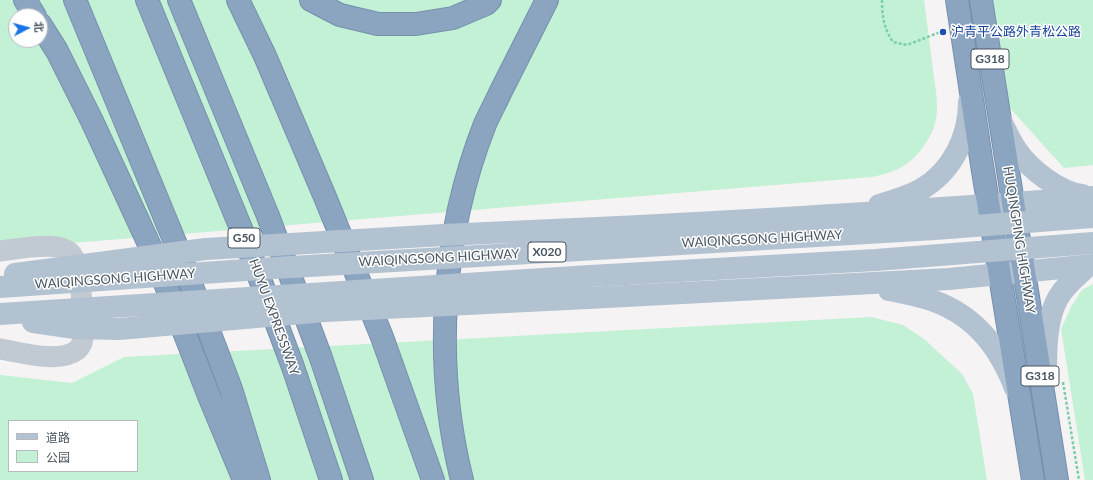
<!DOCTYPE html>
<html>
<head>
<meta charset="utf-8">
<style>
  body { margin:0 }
  #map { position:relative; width:1093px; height:480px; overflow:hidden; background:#f5f3f3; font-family:Lato,"Noto Sans SC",sans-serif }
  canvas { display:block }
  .legend { position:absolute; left:8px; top:420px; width:130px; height:52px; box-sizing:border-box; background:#fff; border:1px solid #b7bbc0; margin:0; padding:5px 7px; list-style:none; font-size:12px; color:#4a5661 }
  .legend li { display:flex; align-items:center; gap:8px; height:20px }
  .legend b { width:20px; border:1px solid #b7bbc0 }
  .north { position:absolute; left:8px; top:8px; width:40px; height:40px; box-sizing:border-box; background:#fff; border:1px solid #b7bbc0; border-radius:50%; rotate:84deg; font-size:11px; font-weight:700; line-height:16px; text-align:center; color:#4a5661 }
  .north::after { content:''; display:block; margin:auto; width:14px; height:18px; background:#1a73e8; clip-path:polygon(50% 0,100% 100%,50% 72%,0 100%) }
</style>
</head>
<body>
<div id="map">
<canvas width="1093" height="480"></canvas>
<ul class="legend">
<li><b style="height:5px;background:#b3c2d1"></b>道路</li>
<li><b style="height:11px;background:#c3f1d5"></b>公园</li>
</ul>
<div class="north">北</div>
</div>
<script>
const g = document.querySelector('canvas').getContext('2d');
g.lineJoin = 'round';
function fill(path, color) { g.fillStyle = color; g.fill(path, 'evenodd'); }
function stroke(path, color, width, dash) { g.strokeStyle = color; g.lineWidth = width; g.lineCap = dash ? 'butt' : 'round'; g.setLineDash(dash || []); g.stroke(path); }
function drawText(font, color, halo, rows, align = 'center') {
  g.font = font + ' Lato,"Noto Sans SC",sans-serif'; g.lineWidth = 3; g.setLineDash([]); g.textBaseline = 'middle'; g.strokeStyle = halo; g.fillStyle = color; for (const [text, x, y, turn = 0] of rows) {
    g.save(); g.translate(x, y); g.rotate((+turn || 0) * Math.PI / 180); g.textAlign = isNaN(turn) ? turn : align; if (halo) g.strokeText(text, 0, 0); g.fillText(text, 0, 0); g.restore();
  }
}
const green = new Path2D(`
  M0,0h924c3,23 6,47 9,70 2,16 6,34 3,49 -3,18 -21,43 -38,50 -8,4 -17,6 -26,8l-872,72zM16,16h24v24h-24z
  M992,0h101v165l-29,3 -56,-62z
  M1093,284v196h-8l-24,-151 11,-24 10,-15z
  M871,317l32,8 21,14 38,35 11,20 14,86h-987v-105l72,8 52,-26zM9,421h128v50h-128z`);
const path = new Path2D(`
  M882,0c0,16 2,29 11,42l14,3 36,-14
  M1063,382l16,98`);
const minor = new Path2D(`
  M0,251c16,-2 53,-9 66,-1 4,2 6,4 8,8 6,11 12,73 8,85 -1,2 -3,6 -5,7 -17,14 -57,2 -77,-1`);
const major = new Path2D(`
  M1001,121c5,9 9,20 15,28 13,20 43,43 66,46
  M879,205c14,-4 28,-8 41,-15 32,-18 49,-53 49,-88
  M640,226c151,-8 302,-17 453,-29
  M889,290c12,2 24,5 36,8 47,14 73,46 90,90
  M588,298l361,-19 144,-14
  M1046,374c0,-24 0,-55 12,-76 7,-13 19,-22 30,-32`);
const highway = new Path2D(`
  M25,0l10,16
  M75,0l102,247 54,142 28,91
  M147,0l93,226 53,141 38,113
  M179,0l89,216 53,142 41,122
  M238,0l27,56 60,141 57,140 51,143
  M311,0l29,15 38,9h38l37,-6 33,-14 4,-4
  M957,0l25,165 51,315
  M981,0l76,480
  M40,24l17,27 35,70 62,134 55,141 35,84
  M462,480c-29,-116 -21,-244 23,-356 5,-11 11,-22 16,-33 15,-30 31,-61 46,-91`);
const majorBridge = new Path2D(`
  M15,274l191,-25 237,-14 197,-9
  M0,287l275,-19 660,-39 158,-12
  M0,314l590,-38 286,-16 217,-17
  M33,322l42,6 44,1 206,-18 263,-13`);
const markers = [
  [943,32,4,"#1a4fb4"]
];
const shields = [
  [990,59,38],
  [244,238,32],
  [547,252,38],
  [1040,376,38]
];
const shieldNames = [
  ["G318",990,59],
  ["G50",244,238],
  ["X020",547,252],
  ["G318",1040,376]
];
const transitNames = [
  ["沪青平公路外青松公路",951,32]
];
const streetNames = [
  ["WAIQINGSONG HIGHWAY",762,239,-3],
  ["HUQINGPING HIGHWAY",1019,240,81],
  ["WAIQINGSONG HIGHWAY",439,258,-3],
  ["WAIQINGSONG HIGHWAY",115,279,-4],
  ["HUYU EXPRESSWAY",274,317,70]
];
fill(green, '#c3f1d5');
stroke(highway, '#7690ad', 24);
stroke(path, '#7ad0a6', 2.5, [3, 2]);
stroke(minor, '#c1cad2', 21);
stroke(major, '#b3c2d1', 22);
stroke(highway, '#8ba5c1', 22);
stroke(majorBridge, '#b3c2d1', 22);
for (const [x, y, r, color] of markers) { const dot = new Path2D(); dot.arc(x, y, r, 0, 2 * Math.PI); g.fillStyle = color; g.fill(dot); stroke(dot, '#fff', 1.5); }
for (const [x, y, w] of shields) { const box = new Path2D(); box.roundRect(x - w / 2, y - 10, w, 20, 3); g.fillStyle = '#fff'; g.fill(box); stroke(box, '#4a5661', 1); }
drawText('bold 12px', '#4a5661', null, shieldNames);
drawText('13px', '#164399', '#fff', transitNames, 'left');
drawText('13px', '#4a5661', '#fff', streetNames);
</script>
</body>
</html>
